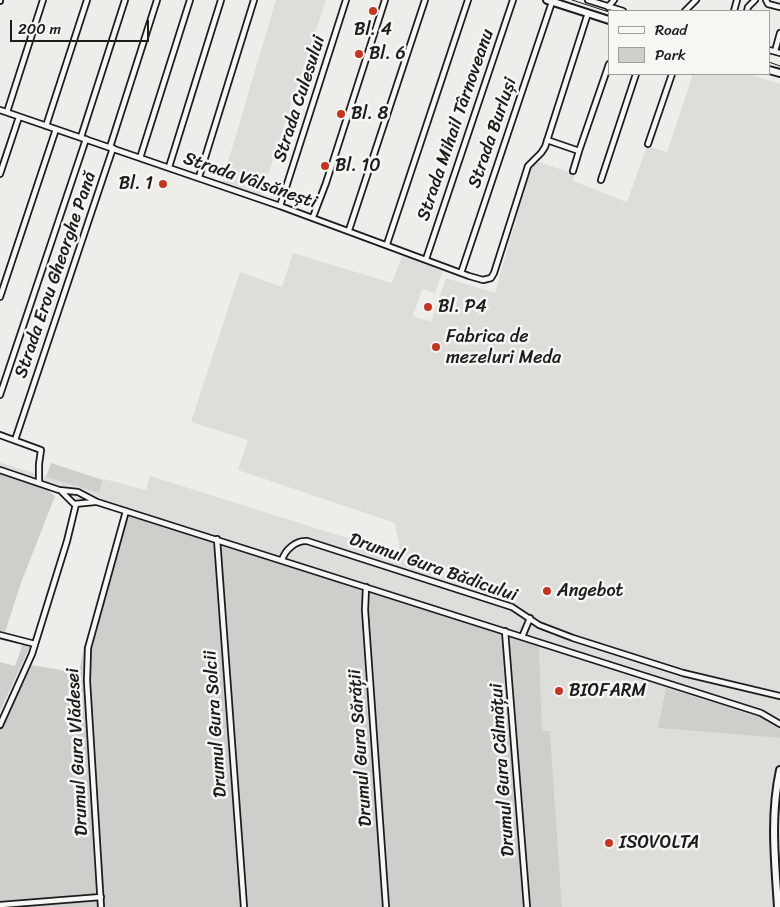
<!DOCTYPE html>
<html>
<head>
<meta charset="utf-8">
<style>
  body { margin:0 }
  #map { position:relative; width:780px; height:907px; overflow:hidden; background:#edede9; font-family:Sriracha,sans-serif }
  canvas { display:block }
  .legend { position:absolute; left:608px; top:10px; width:162px; height:65px; box-sizing:border-box; background:#f6f6f2; border:1px solid #9f9f9c; margin:0; padding:6px 9px; list-style:none; font-size:15px; color:#1c1c1c }
  .legend li { display:flex; align-items:center; gap:10px; height:25px }
  .legend b { width:25px; border:1px solid #9f9f9c }
  .scale { position:absolute; left:10px; top:20px; width:139px; height:22px; box-sizing:border-box; border:2px solid #1c1c1c; border-top:0; padding-left:6px; font-size:15px; line-height:18px; white-space:nowrap; color:#1c1c1c; -webkit-text-stroke:4px #f6f6f2; paint-order:stroke }
</style>
</head>
<body>
<div id="map">
<canvas width="780" height="907"></canvas>
<ul class="legend">
<li><b style="height:6px;background:#f6f6f2"></b>Road</li>
<li><b style="height:14px;background:#cececb"></b>Park</li>
</ul>
<div class="scale">200 m</div>
</div>
<script>
const g = document.querySelector('canvas').getContext('2d');
g.lineJoin = 'round';
function fill(path, color) { g.fillStyle = color; g.fill(path, 'evenodd'); }
function stroke(path, color, width, dash) { g.strokeStyle = color; g.lineWidth = width; g.lineCap = dash ? 'butt' : 'round'; g.setLineDash(dash || []); g.stroke(path); }
function drawText(font, color, halo, rows, align = 'center') {
  g.font = font + ' Sriracha,sans-serif'; g.lineWidth = 5; g.setLineDash([]); g.textBaseline = 'middle'; g.strokeStyle = halo; g.fillStyle = color; for (const [text, x, y, turn = 0] of rows) {
    g.save(); g.translate(x, y); g.rotate((+turn || 0) * Math.PI / 180); g.textAlign = isNaN(turn) ? turn : align; if (halo) g.strokeText(text, 0, 0); g.fillText(text, 0, 0); g.restore();
  }
}
const built = new Path2D(`
  M276,0h50l-65,196 -39,-14z
  M693,74h55l32,10v646l-13,-10 -109,8 122,10v72l-4,1 4,96h-218l-12,-176h-8l-3,-87 -482,-152 1,-6 -58,-19v-6l2,2 96,30 6,-14 42,11 4,-14 251,79 -6,-32 -157,-53 10,-30 -57,-18 49,-150 42,15 11,-34 99,30 10,-27 41,15 -8,22 -13,-4 -9,27 18,6 15,-44 49,15 37,-129 6,-2 37,12 -2,7 54,21 20,-56 20,6z`);
const green = new Path2D(`
  M51,463l52,17 -4,13 -53,-16z
  M0,473l46,16 9,7 -34,87 -16,49 -5,-1z
  M127,515l412,129 3,87h8l12,176h-562v-177l31,-65 48,8 5,-27h3l8,-31 4,1z
  M23,643l7,2 -1,4 -29,62v-49l15,4z
  M666,688l101,32 13,10v8l-122,-10z`);
const street = new Path2D(`
  M588,0l35,11
  M766,0l2,4 12,3
  M0,1v-1
  M608,7l6,-7
  M685,11l11,-11
  M734,11l3,-11
  M747,11l1,-4 7,-7
  M769,50l11,3
  M775,51l5,-18
  M0,110l280,96 189,70 14,4 8,-2 3,-5 34,-107 13,-13 4,-6 43,-134
  M7,112l36,-112
  M46,126l41,-126
  M81,137l44,-137
  M547,140l32,11 30,-87
  M648,144l24,-70
  M110,147l47,-147
  M140,158l50,-158
  M169,167l52,-167
  M573,171l6,-20
  M0,174l19,-57
  M199,177l55,-177
  M601,180l35,-106
  M280,206l66,-206
  M313,217l13,-34 59,-183
  M349,230l76,-230
  M387,244l81,-244
  M426,259l87,-259
  M461,273l91,-271
  M0,297l56,-168
  M0,395l86,-256
  M0,435l41,15 -2,14v19
  M15,440l98,-292
  M0,470l59,20 19,2 19,10 664,211 19,11
  M61,491l13,13 21,-2
  M217,539l27,368
  M282,560c3,-10 14,-20 25,-19l205,66 27,18 34,13 110,35 97,23
  M366,587l-1,23 21,297
  M505,631l22,276
  M0,635l35,9
  M522,637l8,-19
  M0,725l32,-71 35,-113 9,-37
  M0,905l101,-8
  M101,907l-14,-226 1,-33 38,-137`);
const secondary = new Path2D(`
  M547,0l62,20
  M769,70l11,3
  M778,907c-3,-46 -8,-91 2,-137`);
const rail = new Path2D(`
  M572,0l37,12
  M769,62l11,4`);
const markers = [
  [373,11,5,"#c8321e"],
  [359,54,5,"#c8321e"],
  [341,114,5,"#c8321e"],
  [325,166,5,"#c8321e"],
  [163,184,5,"#c8321e"],
  [428,307,5,"#c8321e"],
  [436,347,5,"#c8321e"],
  [547,591,5,"#c8321e"],
  [559,691,5,"#c8321e"],
  [609,843,5,"#c8321e"]
];
const poiNames = [
  ["Bl. 4",373,30,"center"],
  ["Bl. 6",369,54],
  ["Bl. 8",351,114],
  ["Bl. 10",335,166],
  ["Bl. 1",153,184,"right"],
  ["Bl. P4",438,307],
  ["Fabrica de",446,337],
  ["mezeluri Meda",446,358],
  ["Angebot",557,591],
  ["BIOFARM",569,691],
  ["ISOVOLTA",619,843]
];
const streetNames = [
  ["Strada Culesului",300,99,-72],
  ["Strada Mihail Târnoveanu",456,125,-71],
  ["Strada Burluși",493,133,-71],
  ["Strada Vâlsănești",250,181,19],
  ["Strada Erou Gheorghe Pană",56,275,-71],
  ["Drumul Gura Bădicului",433,568,19],
  ["Drumul Gura Solcii",216,724,-94],
  ["Drumul Gura Sărății",361,748,-94],
  ["Drumul Gura Vlădesei",78,752,-93],
  ["Drumul Gura Călmățui",503,770,-94]
];
fill(built, '#ddddda');
fill(green, '#cececb');
stroke(street, '#1c1c1c', 8);
stroke(secondary, '#1c1c1c', 10);
stroke(street, '#f6f6f2', 4.5);
stroke(secondary, '#f6f6f2', 6);
stroke(rail, '#1c1c1c', 1);
for (const [x, y, r, color] of markers) { const dot = new Path2D(); dot.arc(x, y, r, 0, 2 * Math.PI); g.fillStyle = color; g.fill(dot); stroke(dot, '#f6f6f2', 2); }
drawText('18px', '#1c1c1c', '#f6f6f2', poiNames, 'left');
drawText('18px', '#1c1c1c', '#f6f6f2', streetNames);
</script>
</body>
</html>
